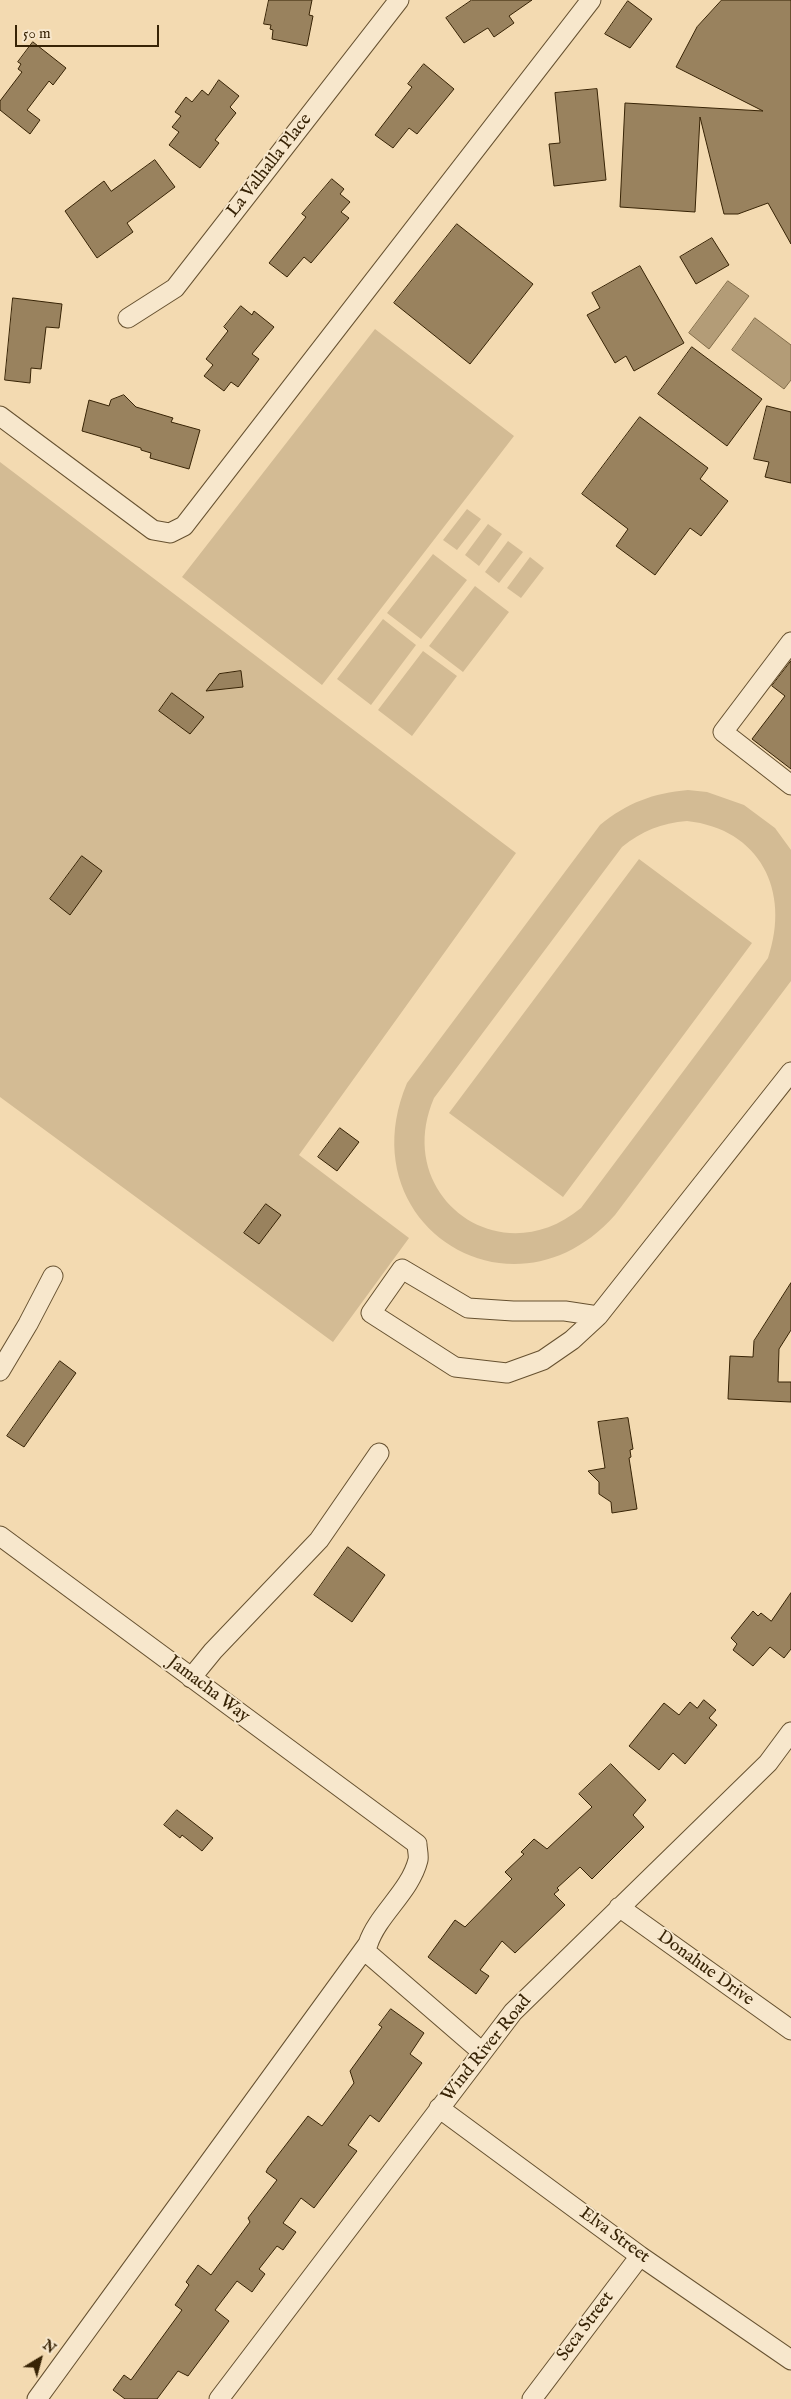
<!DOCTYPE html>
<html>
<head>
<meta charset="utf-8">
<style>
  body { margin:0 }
  #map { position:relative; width:791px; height:2399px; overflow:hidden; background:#f3dab1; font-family:"IM FELL English",serif }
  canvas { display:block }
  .north { position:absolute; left:15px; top:2334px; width:50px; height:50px; -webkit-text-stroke:4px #f7e7cc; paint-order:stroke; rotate:37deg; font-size:14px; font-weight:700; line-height:20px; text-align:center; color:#372305 }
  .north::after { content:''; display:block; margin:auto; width:18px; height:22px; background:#372305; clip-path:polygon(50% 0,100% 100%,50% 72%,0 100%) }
  .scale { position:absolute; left:15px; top:25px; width:144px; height:22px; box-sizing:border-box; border:2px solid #372305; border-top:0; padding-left:6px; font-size:15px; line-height:18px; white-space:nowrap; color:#372305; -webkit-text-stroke:4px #f7e7cc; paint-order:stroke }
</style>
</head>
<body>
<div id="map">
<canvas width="791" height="2399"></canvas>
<div class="north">N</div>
<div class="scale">50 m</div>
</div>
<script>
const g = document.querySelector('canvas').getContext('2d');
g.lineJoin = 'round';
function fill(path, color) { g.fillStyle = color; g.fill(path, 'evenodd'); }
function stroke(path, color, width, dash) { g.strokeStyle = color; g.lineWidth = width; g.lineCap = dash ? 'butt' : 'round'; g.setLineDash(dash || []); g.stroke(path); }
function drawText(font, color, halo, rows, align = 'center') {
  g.font = font + ' "IM FELL English",serif'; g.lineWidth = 4; g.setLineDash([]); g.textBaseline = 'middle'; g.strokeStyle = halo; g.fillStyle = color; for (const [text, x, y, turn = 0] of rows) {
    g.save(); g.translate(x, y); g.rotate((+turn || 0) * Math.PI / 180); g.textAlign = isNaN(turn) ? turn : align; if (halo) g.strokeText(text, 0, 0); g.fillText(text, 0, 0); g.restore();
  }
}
const green = new Path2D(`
  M375,329l139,107 -192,249 -140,-108z
  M0,462l516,391 -217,302 110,83 -76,104 -333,-245z
  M467,509l14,10 -24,31 -14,-10z
  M488,524l14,10 -23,32 -14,-11z
  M508,541l15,11 -24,31 -14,-11z
  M433,554l34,26 -46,59 -34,-26z
  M530,557l14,11 -23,30 -14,-10z
  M475,586l34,26 -46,60 -34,-26z
  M383,619l33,26 -45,60 -34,-26z
  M423,651l34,25 -45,60 -34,-26z
  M688,790l19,2 37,13 31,23 16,22v131l-176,234c-102,115 -268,10 -208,-132l193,-258c27,-22 53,-32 88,-35zM687,821c73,8 104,70 81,137l-187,250c-82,68 -189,-13 -147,-110l188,-251c20,-16 39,-24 65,-26z
  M639,859l113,84 -189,254 -114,-84z`);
const water = new Path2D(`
  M728,281l21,15 -40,53 -20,-16z
  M755,318l36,27v35l-7,9 -52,-39z`);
const building = new Path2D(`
  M269,0h43l-3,15 4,1 -6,30 -35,-7 1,-9 -3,-1 1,-4 -7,-1z
  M472,0h60l-23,16 5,7 -20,14 -6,-9 -2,1 -22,14 -18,-25z
  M722,0h69v244l-23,-41 -30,11h-14l-24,-97 -5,95 -75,-5 5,-104 138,8 -87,-44 21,-40z
  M628,1l24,18 -22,29 -25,-14z
  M33,42l33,26 -13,17 -4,-4 -22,29 13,10 -10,14 -30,-24v-9l22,-29 -4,-3 3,-5 -3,-2z
  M424,64l30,25 -37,45 -8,-6 -16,20 -18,-13 37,-48 -4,-3z
  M219,80l20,16 -9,11 6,6 -21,27 4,3 -19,25 -31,-23 10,-13 -7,-5 9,-11 -6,-4 11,-15 6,5 10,-12 6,5z
  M597,89l9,91 -52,6 -5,-42 11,-1 -5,-50z
  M155,160l20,27 -48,36 6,9 -36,26 -32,-47 39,-30 7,10z
  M332,179l12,10 -4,5 10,8 -9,10 8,6 -38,45 -7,-6 -17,20 -18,-14 37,-46 -4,-3z
  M457,224l76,60 -63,80 -76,-61z
  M712,238l17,27 -33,19 -16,-27z
  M640,266l44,77 -50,28 -8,-15 -11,7 -28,-48 13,-7 -8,-15z
  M13,298l49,6 -3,24 -13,-1 -5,42 -10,-1 -1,15 -25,-3z
  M241,306l11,9 2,-4 20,16 -22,27 7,5 -21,28 -7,-5 -7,9 -20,-15 9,-11 -7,-6 22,-28 -4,-4z
  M692,347l70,52 -35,47 -69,-52z
  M124,395l12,12 37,11 -2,4 29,8 -11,39 -39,-11 1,-5 -10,-3v-2l-59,-17 7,-31 20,6 2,-6z
  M767,406l24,6v71l-26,-6 4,-15 -15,-3z
  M640,417l68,51 -8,11 28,22 -27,35 -11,-8 -35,47 -39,-29 12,-17 -46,-35z
  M791,661v108l-39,-30 33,-43 -13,-10z
  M241,671l2,16 -37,4 13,-17z
  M172,693l32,24 -14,17 -31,-23z
  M82,856l20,15 -32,44 -20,-16z
  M340,1128l19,14 -22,29 -19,-14z
  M266,1204l15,11 -22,29 -15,-11z
  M791,1283v47l-12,19 -1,33h13v20l-63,-3 2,-43 23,1 1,-16z
  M60,1361l16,12 -52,74 -17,-11z
  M628,1418l5,31 -3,1 1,7 -2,1 8,51 -25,4 -1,-11 -12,-8v-12l-11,-11 17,-3 -7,-46z
  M348,1547l37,28 -33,47 -38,-27z
  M791,1593v56l-7,9 -14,-11 -17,19 -20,-16 4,-6 -6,-6 22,-27 5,5 3,-3 10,8z
  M704,1700l12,10 -7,8 8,7 -32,39 -12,-11 -14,17 -30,-24 35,-43 15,12 11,-13 7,6z
  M611,1764l35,36 -13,15 11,12 -52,52 -12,-12 -23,21 2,2 -5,4 11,11 -50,48 -13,-12 -22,29 9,6 -13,18 -48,-37 27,-37 10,7 47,-48 -7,-7 19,-18 -3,-2 13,-13 13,10 45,-42 -13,-13z
  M177,1810l36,28 -11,13 -20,-16 -2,3 -16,-13z
  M391,2009l33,24 -14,21 12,9 -43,59 -9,-7 -22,30 9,6 -43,57 -13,-10 -18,25 13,9 -13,18 -6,-4 -18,23 6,5 -13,18 -15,-11 -22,29 14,11 -41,55 -10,-5 -21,28h-32l-12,-9 11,-15 7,5 51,-70 -7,-5 14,-20 -3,-3 12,-17 13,10 39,-53 -2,-4 29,-38 -11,-8 2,-4 40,-52 14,10 15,-20 17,-23 -4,-12 32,-44 -3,-2z`);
const minor = new Path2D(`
  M128,318l47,-30 224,-288
  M0,416l153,114 17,3 14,-7 407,-526
  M791,642l-68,90 68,53
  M598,1316l-33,-5h-52l-45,-3 -66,-39 -31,44 84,54 52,6 36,-13 29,-20 26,-24 193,-244
  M0,1371l28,-47 25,-48
  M0,1536l417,308c0,5 2,11 1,16 -8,32 -40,54 -50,84l-331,455
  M191,1678l22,-27 106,-111 60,-87
  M619,1907l172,123
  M364,1950l118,102
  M439,2108l201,148 151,104
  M219,2399l294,-387 255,-249 23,-31
  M532,2399l108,-143`);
const streetNames = [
  ["La Valhalla Place",270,166,-52],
  ["Jamacha Way",208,1690,37],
  ["Donahue Drive",705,1969,36],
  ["Wind River Road",487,2049,-51],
  ["Elva Street",614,2236,36],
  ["Seca Street",586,2327,-53]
];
fill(green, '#d3bb94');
fill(water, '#b39c77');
stroke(water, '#816c49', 1);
fill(building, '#99825e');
stroke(building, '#372305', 1);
stroke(minor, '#665130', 21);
stroke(minor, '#f7e7cc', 19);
drawText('18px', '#372305', '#f7e7cc', streetNames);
</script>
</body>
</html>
